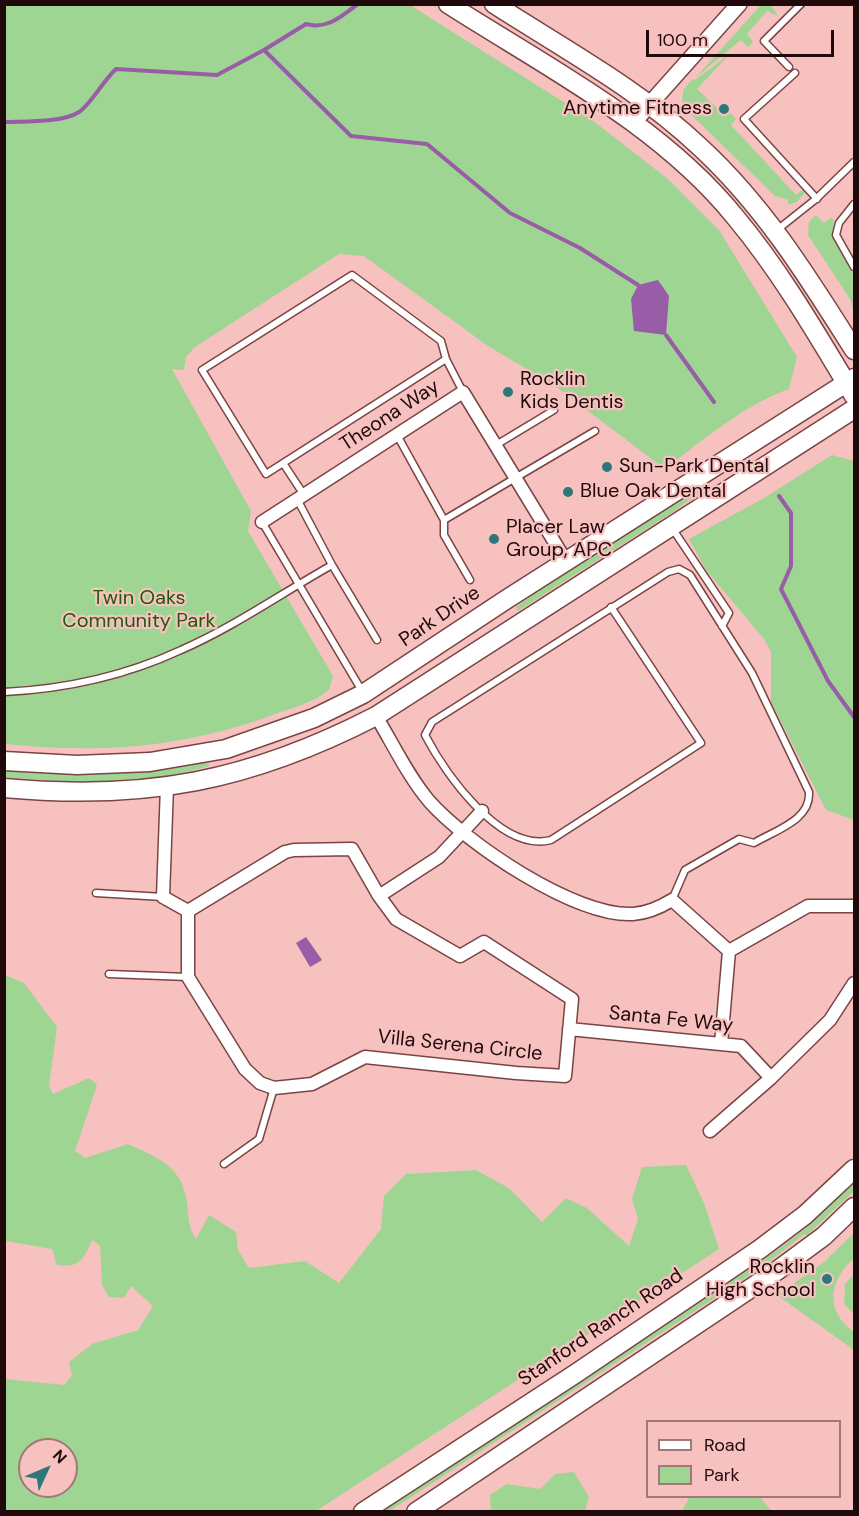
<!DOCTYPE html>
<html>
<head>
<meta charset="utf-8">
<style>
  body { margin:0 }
  #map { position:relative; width:859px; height:1516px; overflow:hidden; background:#f7c1c0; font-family:"DM Sans",sans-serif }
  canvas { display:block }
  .frame { position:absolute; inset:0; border:6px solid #1f090a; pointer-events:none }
  .legend { position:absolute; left:646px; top:1420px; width:195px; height:78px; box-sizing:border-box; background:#f7c1c0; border:2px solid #a17777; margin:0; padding:8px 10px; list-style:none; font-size:18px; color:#1f090a }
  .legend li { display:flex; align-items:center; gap:12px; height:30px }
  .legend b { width:30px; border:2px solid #a17777 }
  .north { position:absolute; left:18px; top:1438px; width:60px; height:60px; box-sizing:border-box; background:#f7c1c0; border:2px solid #a17777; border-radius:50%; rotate:46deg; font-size:16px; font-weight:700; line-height:24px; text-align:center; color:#1f090a }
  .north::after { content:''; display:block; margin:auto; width:21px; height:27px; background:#2d777b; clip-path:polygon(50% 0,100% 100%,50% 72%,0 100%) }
  .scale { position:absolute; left:646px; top:30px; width:188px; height:27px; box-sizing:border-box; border:3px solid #1f090a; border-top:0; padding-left:8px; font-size:18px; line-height:21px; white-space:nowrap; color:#1f090a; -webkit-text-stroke:4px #f7c1c0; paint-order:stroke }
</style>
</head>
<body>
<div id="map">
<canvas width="859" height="1516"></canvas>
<div class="frame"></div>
<ul class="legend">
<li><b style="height:8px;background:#fff"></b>Road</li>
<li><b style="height:16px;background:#9ed592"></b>Park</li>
</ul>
<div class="north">N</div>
<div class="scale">100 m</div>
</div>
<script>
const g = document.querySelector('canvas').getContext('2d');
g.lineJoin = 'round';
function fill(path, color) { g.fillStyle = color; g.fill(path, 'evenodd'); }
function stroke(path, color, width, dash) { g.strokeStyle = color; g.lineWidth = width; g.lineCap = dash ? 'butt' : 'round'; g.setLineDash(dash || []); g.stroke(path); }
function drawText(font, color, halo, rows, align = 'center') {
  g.font = font + ' "DM Sans",sans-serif'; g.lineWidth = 4.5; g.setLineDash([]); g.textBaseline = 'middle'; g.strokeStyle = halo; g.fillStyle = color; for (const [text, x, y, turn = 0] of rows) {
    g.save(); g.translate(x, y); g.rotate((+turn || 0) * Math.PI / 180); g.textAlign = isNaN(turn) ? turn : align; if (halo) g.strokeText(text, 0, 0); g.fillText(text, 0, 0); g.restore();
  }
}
const green = new Path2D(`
  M5,5h405l182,115 76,59 51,51 78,127 -8,32c-46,17 -85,50 -124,80l-110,-83 -67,-40 -124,-90 -25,-2 -144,93 -9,10 -2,13 -12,-1 79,142 -3,20 85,145 -4,14c-14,12 -37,18 -54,24 -90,34 -176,40 -270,30z
  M761,5h13l-2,2 6,9 -11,-5 -20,23 6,8 -5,5 -7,-7 -46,38z
  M731,53l-34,36 22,21 5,-4 12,13 -5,6 65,70 6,-5 4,1 -9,11 -9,3v-5l-13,-4 -93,-90 1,-16 10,-11 2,1z
  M816,215l8,8 7,-5 3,2c-5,23 11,33 19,53 5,10 2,28 1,39l-4,-13 -42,-64 1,-13z
  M832,455l22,6v359l-28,-10 -55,-108v-50l-7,-13 -58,-69 -17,-31 75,-41z
  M698,486l4,4 -26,20 -158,101 -2,-4 29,-22z
  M208,761l1,5c-66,20 -137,17 -204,11l-1,-8c70,7 136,5 204,-8z
  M5,975l19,8 33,44 -8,59 4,8 36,-16 8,7 -22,66 10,7 43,-14c30,14 55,22 59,60 2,13 1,24 9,35l13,-24 27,17 2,18 11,18 56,-7 34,22 42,-54 3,-33 22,-22 70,-4 33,18 33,34 24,-24 21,10 42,38 9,-27 -6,-20 10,-32 44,-2 18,38 15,46 -403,262h-311v-132l59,6 8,-9 -3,-14 23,-18 46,-14 15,-24 -22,-20 -7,12 -15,-1 -7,-12 -2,-39 -8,-6c-8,19 -12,28 -35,25l-5,-16 -47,-8zM30,1450h36v36h-36z
  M854,1183v8l-47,44 -3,-1 -39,31 -375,246 -9,1 391,-258 33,-25z
  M854,1233v25c-25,23 -30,52 0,74v18l-77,-55 46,-32z
  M854,1274v40l-10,-10 1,-20z
  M574,1472l15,25 -4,14h-94l-1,-16 17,-11 33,5 15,-15z
  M690,1496l73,1 -1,3 10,11h-90z`);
const water = new Path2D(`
  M658,280l11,16 -3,39 -32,-4 -3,-32 7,-14z
  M306,937l16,23 -12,7 -14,-24z`);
const stream = new Path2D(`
  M264,50l42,-26c21,6 36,-8 52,-20
  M4,122c20,-1 58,1 75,-10 12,-8 24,-31 37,-43l101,6 47,-25 87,86 76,8 83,69 70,35 58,37
  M666,335l48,67
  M779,496l12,17v53l-10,23 47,92 26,36`);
const service = new Path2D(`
  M789,67l-25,-26 37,-37
  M795,73l-51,46 73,80
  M854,204l-15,19 -3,12 18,32
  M777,230l39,-31 38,-37
  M446,359l-180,115 -64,-104 150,-95 89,66 5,18 17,33
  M397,435l47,85 151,-89
  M496,445l58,-35
  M283,463l21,32
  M444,520v15l26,45
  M262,522l100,169
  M672,528l57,85 -7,13
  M332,565l45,75
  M611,607l90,136 -150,97c-51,13 -106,-67 -126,-105l7,-13 236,-150 11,-3 11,6 62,98 57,119c2,28 -33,38 -55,51l-15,-4 -54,31 -13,30
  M4,692c62,-3 121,-16 177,-42 53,-23 101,-57 151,-85l-35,-66
  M96,893l67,4
  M109,974l79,3
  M224,1164l35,-25 15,-51`);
const minor = new Path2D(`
  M262,522l201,-130 103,169
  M376,716c17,28 32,60 53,85 37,42 146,116 204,113 15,-1 26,-6 39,-14l57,51 79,-45h46
  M167,786l-4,111 25,14
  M352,849l27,47 17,23 64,37 24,-14 88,57 -7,77 -49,-3 -151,-16 -53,27 -38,4 -14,-5 -15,-14 -57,-92v-66l97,-59 9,-2z
  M379,896l60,-39 43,-46
  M569,1029l172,17 30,32 59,-58 24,-37
  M721,1044l8,-93
  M710,1131l61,-53`);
const tertiary = new Path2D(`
  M633,123l106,-119`);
const secondary = new Path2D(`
  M448,4c100,64 213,121 288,214 45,54 82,118 118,178
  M494,4c70,45 146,86 206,143 64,59 108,130 154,203
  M4,761l73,4 73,-3 76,-13 88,-31 49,-24 144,-95 347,-221
  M4,788c142,13 246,-7 372,-72l478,-307
  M363,1512l212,-138 185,-125 45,-34 49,-46
  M416,1512l362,-242 46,-34 30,-29`);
const markers = [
  [724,109,6,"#2d777b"],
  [508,392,6,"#2d777b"],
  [607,467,6,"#2d777b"],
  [568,492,6,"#2d777b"],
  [494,539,6,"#2d777b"],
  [827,1279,6,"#2d777b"]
];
const poiNames = [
  ["Anytime Fitness",712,109,"right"],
  ["Rocklin",520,380],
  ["Kids Dentis",520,403],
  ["Sun-Park Dental",619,467],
  ["Blue Oak Dental",580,492],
  ["Placer Law",506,528],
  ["Group, APC",506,551],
  ["Rocklin",815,1268,"right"],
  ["High School",815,1291,"right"]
];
const streetNames = [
  ["Theona Way",390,416,-33],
  ["Park Drive",440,617,-34],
  ["Santa Fe Way",671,1020,6],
  ["Villa Serena Circle",460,1046,6],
  ["Stanford Ranch Road",601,1328,-34]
];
const parkNames = [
  ["Twin Oaks",139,599],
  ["Community Park",139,622]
];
fill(green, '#9ed592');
fill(water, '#995ca7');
stroke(stream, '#995ca7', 4);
stroke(service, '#7b4444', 9);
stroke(minor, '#7b4444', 15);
stroke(tertiary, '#7b4444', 18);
stroke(secondary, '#7b4444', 21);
stroke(service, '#fff', 6);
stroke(minor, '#fff', 12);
stroke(tertiary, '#fff', 15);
stroke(secondary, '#fff', 18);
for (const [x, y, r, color] of markers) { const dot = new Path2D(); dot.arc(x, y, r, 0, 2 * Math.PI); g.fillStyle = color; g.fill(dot); stroke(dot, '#f7c1c0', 2); }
drawText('20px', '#1f090a', '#f7c1c0', poiNames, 'left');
drawText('20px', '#1f090a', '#f7c1c0', streetNames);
drawText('20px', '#1c5b08', '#f7c1c0', parkNames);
</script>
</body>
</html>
